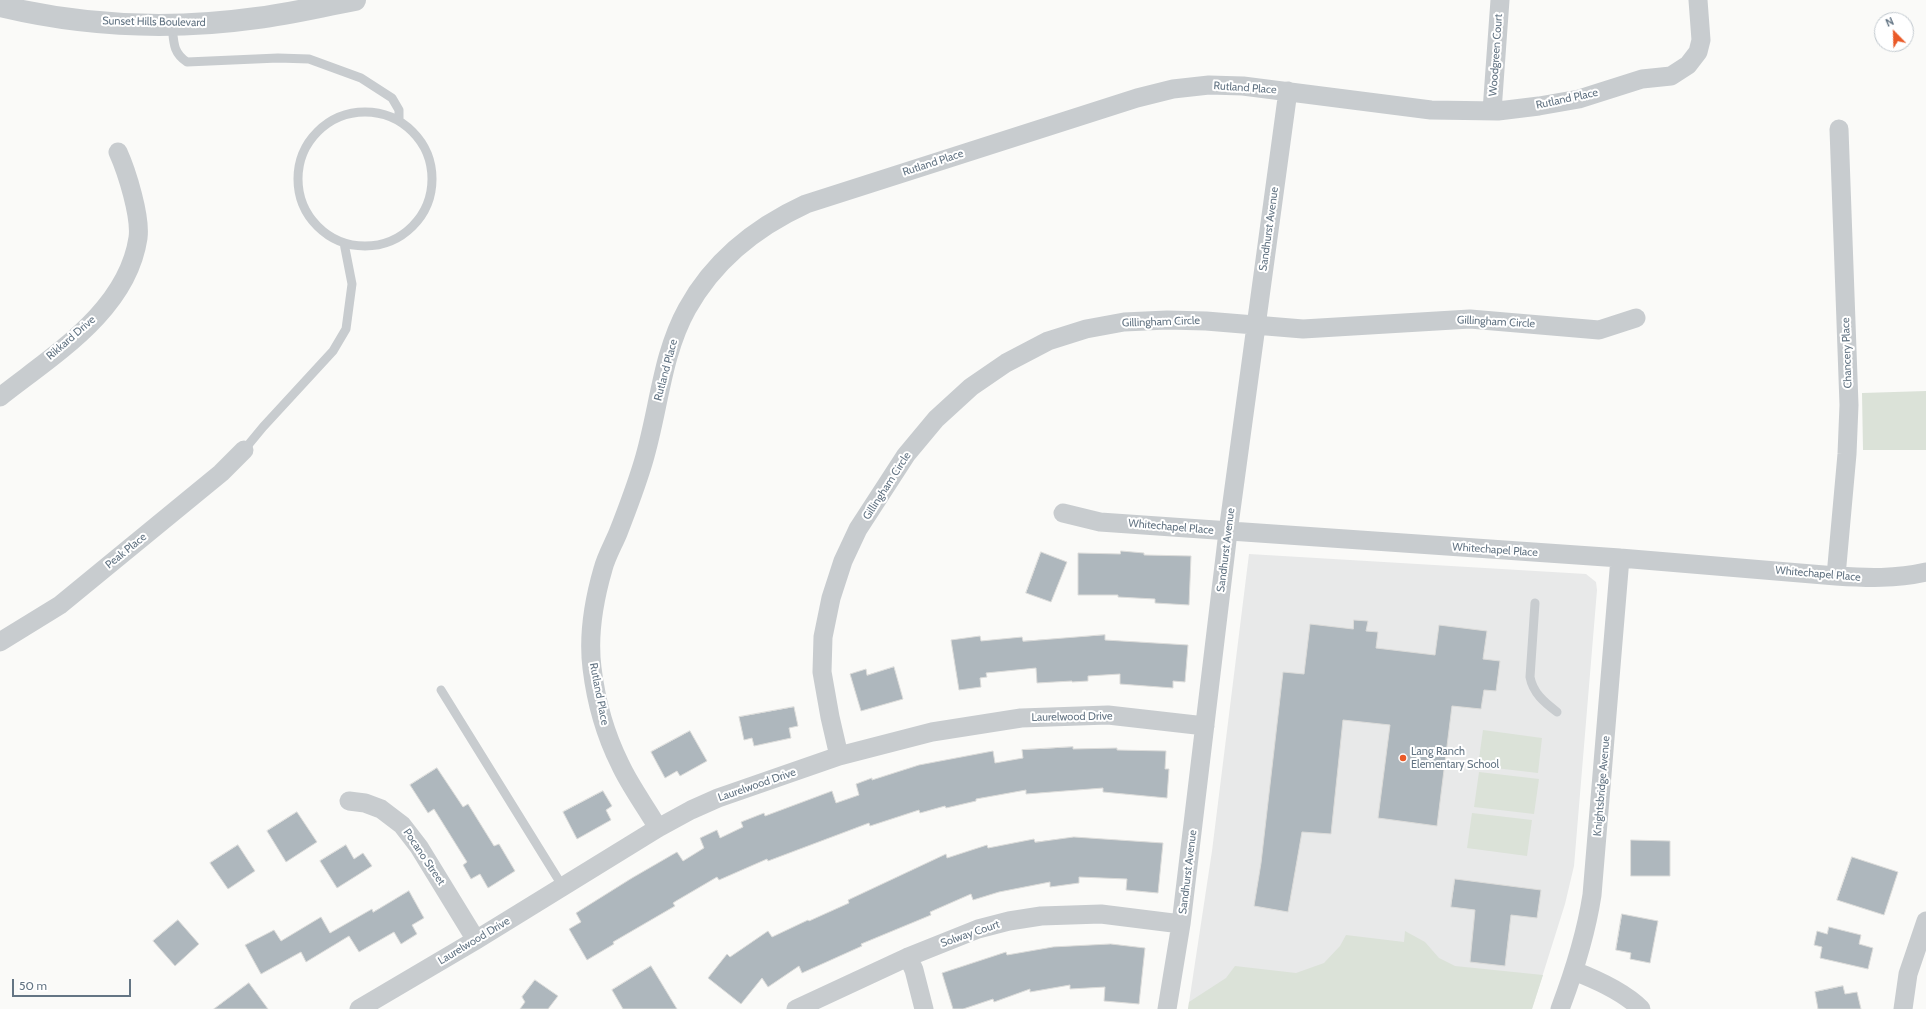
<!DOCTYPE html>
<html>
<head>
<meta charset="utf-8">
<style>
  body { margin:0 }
  #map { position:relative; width:1926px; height:1009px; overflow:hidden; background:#fafaf8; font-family:Cabin,sans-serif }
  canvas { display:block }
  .north { position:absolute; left:1874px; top:12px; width:40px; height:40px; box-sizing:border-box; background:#fff; border:1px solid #c1c8ce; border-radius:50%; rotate:337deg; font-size:11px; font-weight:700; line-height:16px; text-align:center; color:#647584 }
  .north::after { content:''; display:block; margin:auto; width:14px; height:18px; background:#ea5a28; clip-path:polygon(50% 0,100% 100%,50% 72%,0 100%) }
  .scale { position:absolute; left:12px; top:979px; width:119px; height:18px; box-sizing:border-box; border:2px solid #647584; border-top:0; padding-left:5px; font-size:12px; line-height:14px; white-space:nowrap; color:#647584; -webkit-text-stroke:3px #fff; paint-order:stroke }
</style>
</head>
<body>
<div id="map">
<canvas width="1926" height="1009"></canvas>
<div class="north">N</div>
<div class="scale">50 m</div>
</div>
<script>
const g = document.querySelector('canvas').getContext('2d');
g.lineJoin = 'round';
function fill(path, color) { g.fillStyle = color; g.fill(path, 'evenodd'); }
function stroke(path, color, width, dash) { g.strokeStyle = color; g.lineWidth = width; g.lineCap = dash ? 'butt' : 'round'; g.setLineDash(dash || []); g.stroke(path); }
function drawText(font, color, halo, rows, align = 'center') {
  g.font = font + ' Cabin,sans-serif'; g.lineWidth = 4; g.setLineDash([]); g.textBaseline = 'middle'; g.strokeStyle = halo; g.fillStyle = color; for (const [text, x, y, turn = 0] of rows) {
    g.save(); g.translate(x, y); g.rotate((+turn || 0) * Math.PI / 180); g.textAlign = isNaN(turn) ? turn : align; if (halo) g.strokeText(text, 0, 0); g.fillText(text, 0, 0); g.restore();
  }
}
const built = new Path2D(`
  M1249,554l337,20 10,8 1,8 -23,276 -9,38 -33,105h-344l24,-158z`);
const green = new Path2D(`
  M1926,391v59h-63l-1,-57z
  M1483,730l59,8 -4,35 -60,-7z
  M1479,772l60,7 -5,35 -60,-7z
  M1472,813l60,7 -5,36 -60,-8z
  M1405,931l20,11 14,16 16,8 88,9 -11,34h-344l1,-7 37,-24 9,-12 61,7 28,-10 16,-17 6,-11 58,7z`);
const building = new Path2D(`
  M1121,551l23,2v2l47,1 -2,49 -34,-2v-4l-37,-2v-2h-40v-42l42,1z
  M1041,552l26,10 -16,40 -25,-9z
  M1354,620l14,1 -2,10 12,1 -2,16 59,7 4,-30 48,6 -4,28 17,2 -4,30 -12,-1 -3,19 -29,-3 -15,120 -59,-8 12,-93 -47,-5 -12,114 -29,-2 -14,80 -34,-6 7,-43 22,-191 21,2 6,-50 43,5z
  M1105,635v5l83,5 -3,37 -12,-1v7l-53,-4v-10l-32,2v5l-16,1v-1l-35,2 -1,-15 -50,5 1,4 -7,1 1,9 -22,3 -8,-50 29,-4 1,5 41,-4 1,4z
  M894,667l9,32 -42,12 -11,-37 16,-5 1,6z
  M794,707l4,19 -9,2 2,10 -37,8 -2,-8 -8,2 -5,-23z
  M690,731l17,30 -27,15 -3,-5 -12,7 -14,-26z
  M1073,747v2l44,-1v2l49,1 -1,18h4l-2,29 -64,-6v-4l-77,6v-4l-50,9v2l-30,7 -1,-2 -25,7 -1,-3 -49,16 -1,-3 -101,38 -1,-2 -48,21 -2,-3 -41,24 -3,2 2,3 -62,36 1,2 -27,16 -18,-31 12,-7 -5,-9 56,-35 45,-26 6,9 21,-13 -4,-10 17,-8 3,8 23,-11 -2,-5 23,-9 1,3 67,-25 4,12 23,-8 -3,-11 16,-6v2l47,-15 74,-14 2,12 28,-5 -1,-8z
  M437,768l26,39 5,-3 26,42 5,-2 16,27 -27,17 -8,-14 -9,5 -8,-14 4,-3 -33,-53 -6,4 -18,-28z
  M603,791l9,15 -6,4 5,10 -34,19 -14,-27z
  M297,812l20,30 -31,20 -19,-31z
  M1074,837l89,6 -5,50 -32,-3 1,-11 -48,-2v6l-29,4v-5l-51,10 -26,8 -2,-6 -41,18 1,3 -70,29 1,2 -60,27 -3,-7 -31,21 -6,-9 -21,26 -33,-26 19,-24 3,3 38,-26 4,6 36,-17 1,1 40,-18 -1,-3 98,-46 1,4 40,-13 1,3 46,-9 1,3z
  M1631,840l39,1v35h-39z
  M238,845l17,26 -27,18 -18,-26z
  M346,845l8,14 9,-6 9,13 -35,22 -17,-27z
  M1852,857l46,15 -14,43 -47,-15z
  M1455,879l86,11 -4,28 -26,-3 -6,51 -35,-4 5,-52 -24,-3z
  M409,891l15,27 -12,7 5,9 -16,10 -7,-12 -35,20 -10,-16 -43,26 -5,-10 -40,22 -16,-29 29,-15 7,11 40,-24 9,16 42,-24 1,3z
  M1622,914l36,7 -8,42 -20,-4 1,-6 -15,-3z
  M178,920l21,24 -24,22 -22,-25z
  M1829,927l32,8 -2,9 14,4 -5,21 -48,-11 2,-11 -8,-2 3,-14 10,3z
  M1111,944l34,4 -6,56 -35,-3 1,-14 -35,2v-4l-40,7v-3l-36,13 -1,-3 -30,10h-10l-11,-36 64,-21 1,3 46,-8z
  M651,966l26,43h-54l-11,-19z
  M535,980l23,16 -10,13h-28l5,-7 -3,-5z
  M249,983l19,26h-54z
  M1843,986l2,8 12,-2 4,17h-43l-3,-17z`);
const service = new Path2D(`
  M172,25c2,16 0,27 15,37l91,-4 31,1 52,19 31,20 7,12v11
  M298 179a67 67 0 1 1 134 0a67 67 0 1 1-134 0Z
  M244,450l19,-23 70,-76 13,-22 6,-45 -8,-41
  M1535,603l-5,74c3,16 14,25 27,35
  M441,690l122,197`);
const minor = new Path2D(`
  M1492,111l8,-111
  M0,397c53,-42 127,-86 138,-159 3,-21 -11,-66 -20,-86
  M1063,513l37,9 520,36 216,18c31,2 60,3 90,-4
  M1836,576l11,-122 2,-49 -10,-276
  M0,642l60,-37 161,-132 23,-23
  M839,756l-9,-39 -8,-45 1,-35 8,-39 12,-37 15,-32 48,-74 30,-36 35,-32 35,-24 42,-22 38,-12 38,-7 43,-2 39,1 97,8 167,-10 129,11 37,-12
  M349,801l16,2 16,6 21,16 17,22 57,93
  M658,828c-12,-21 -28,-42 -38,-64 -15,-30 -24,-63 -28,-96 -4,-32 2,-68 11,-99 3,-12 10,-24 15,-36 9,-23 18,-47 25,-70 16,-52 18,-107 44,-154 27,-49 69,-82 119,-105l331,-106 36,-9 36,-4 34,1 188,24 67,1 41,-5 40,-7 63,-20 29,-3 17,-11 10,-13 3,-12 -3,-40
  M908,957l6,13 10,39
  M1574,971c21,8 51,22 67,38
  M359,1009l117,-69 182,-112 33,-18 27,-12 121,-42 93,-24 89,-14 87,-3 97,11
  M796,1009l112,-52 70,-28 31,-8 32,-5 60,-2 80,10
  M1167,1009l14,-85 47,-392 60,-441
  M1560,1009c14,-37 26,-75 32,-114l28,-337
  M1903,1009l5,-35 18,-53`);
const tertiary = new Path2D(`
  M0,6c83,20 172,24 257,12 33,-4 65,-12 98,-18`);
const markers = [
  [1403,758,4,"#ea5a28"]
];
const streetNames = [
  ["Sunset Hills Boulevard",154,22,1],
  ["Woodgreen Court",1496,55,-86],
  ["Rutland Place",1245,88,4],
  ["Rutland Place",1567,99,-12],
  ["Rutland Place",933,163,-18],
  ["Sandhurst Avenue",1269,229,-82],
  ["Gillingham Circle",1161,322,-2],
  ["Gillingham Circle",1496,322,3],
  ["Rikkard Drive",71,338,-41],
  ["Chancery Place",1847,353,-92],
  ["Rutland Place",666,370,-75],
  ["Gillingham Circle",887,486,-57],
  ["Whitechapel Place",1171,527,5],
  ["Sandhurst Avenue",1226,550,-83],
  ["Whitechapel Place",1495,550,4],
  ["Peak Place",126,551,-39],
  ["Whitechapel Place",1818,574,5],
  ["Rutland Place",599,694,79],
  ["Laurelwood Drive",1072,717,-1],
  ["Laurelwood Drive",757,785,-19],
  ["Knightsbridge Avenue",1602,786,-85],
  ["Pocano Street",424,857,56],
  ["Sandhurst Avenue",1188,872,-83],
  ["Solway Court",970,934,-19],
  ["Laurelwood Drive",474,941,-31]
];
const poiNames = [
  ["Lang Ranch",1411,752],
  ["Elementary School",1411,765]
];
fill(built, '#e8e9e9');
fill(green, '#dbe2d8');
fill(building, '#aeb7bd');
stroke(building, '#dcdcda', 1);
stroke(service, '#c8cccf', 9);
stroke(minor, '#c8cccf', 19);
stroke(tertiary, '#c8cccf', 22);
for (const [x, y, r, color] of markers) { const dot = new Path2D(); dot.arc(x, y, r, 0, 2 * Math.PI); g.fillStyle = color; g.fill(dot); stroke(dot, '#fff', 1.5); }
drawText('11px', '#647584', '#fff', streetNames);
drawText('11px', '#647584', '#fff', poiNames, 'left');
</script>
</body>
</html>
